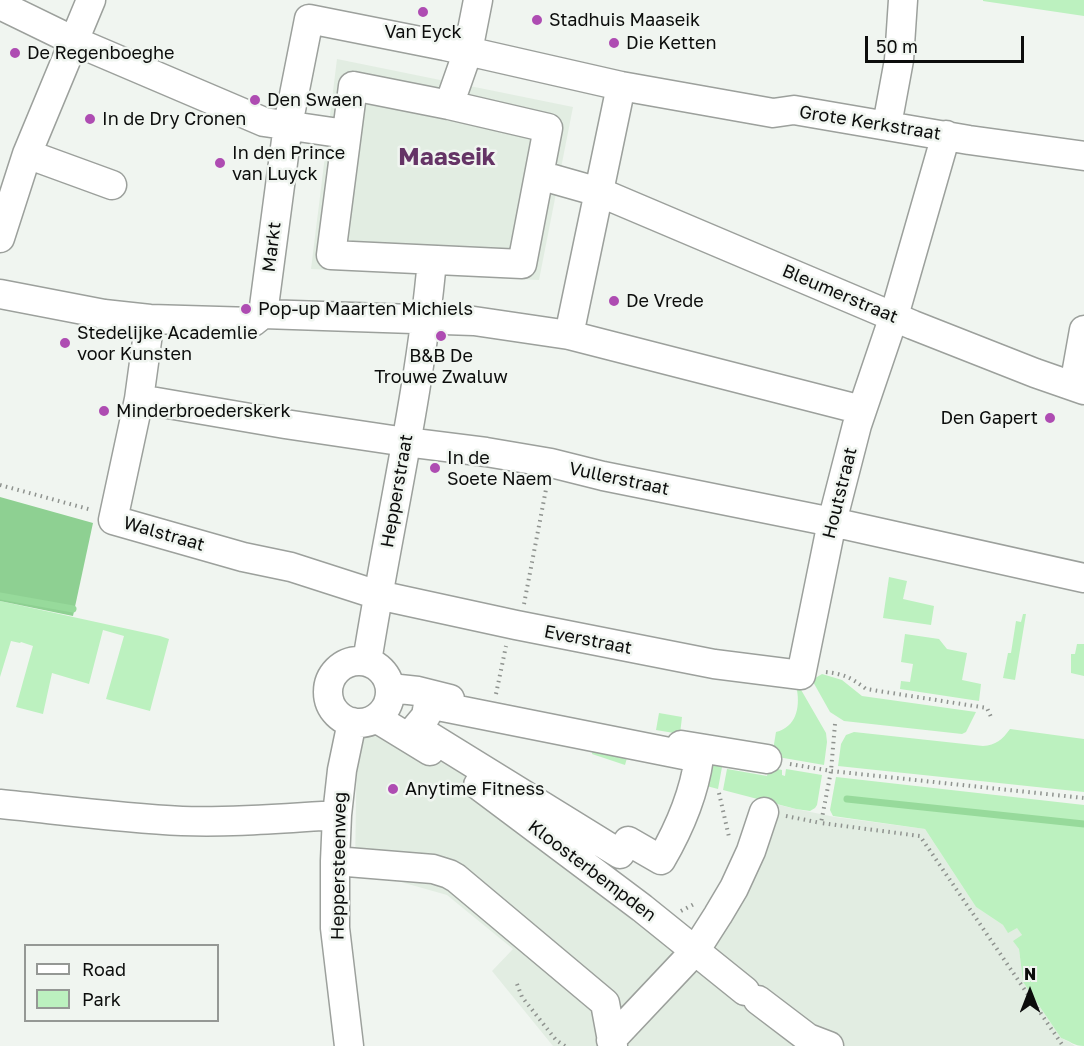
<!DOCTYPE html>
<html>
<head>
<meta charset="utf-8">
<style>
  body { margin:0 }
  #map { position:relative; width:1084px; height:1046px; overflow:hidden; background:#f0f5f0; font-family:"Golos Text",sans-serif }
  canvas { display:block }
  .legend { position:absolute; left:24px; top:944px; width:195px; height:78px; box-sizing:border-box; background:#f0f5f0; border:2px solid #959895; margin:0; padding:8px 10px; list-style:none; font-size:18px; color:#0c0d0c }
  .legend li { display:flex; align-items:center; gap:12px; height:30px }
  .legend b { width:30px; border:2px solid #959895 }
  .north { position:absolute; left:1000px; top:962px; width:60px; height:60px; -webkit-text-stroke:4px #f0f5f0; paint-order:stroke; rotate:0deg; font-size:16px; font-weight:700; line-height:24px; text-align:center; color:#0c0d0c }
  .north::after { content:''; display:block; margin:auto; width:21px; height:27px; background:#0c0d0c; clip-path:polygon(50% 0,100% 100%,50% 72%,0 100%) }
  .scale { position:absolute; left:865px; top:36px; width:159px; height:27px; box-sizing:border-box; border:3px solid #0c0d0c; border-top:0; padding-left:8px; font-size:18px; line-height:21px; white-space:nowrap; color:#0c0d0c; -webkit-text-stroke:4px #f0f5f0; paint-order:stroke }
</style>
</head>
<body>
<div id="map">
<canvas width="1084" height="1046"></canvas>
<ul class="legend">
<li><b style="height:8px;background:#fff"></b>Road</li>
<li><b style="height:16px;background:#bcf1bf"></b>Park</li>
</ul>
<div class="north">N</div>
<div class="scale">50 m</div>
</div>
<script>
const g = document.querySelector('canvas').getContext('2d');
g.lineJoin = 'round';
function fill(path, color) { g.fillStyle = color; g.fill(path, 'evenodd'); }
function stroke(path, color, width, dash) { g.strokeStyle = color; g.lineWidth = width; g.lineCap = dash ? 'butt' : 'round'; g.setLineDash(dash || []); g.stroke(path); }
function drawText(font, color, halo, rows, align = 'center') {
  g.font = font + ' "Golos Text",sans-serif'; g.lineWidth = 5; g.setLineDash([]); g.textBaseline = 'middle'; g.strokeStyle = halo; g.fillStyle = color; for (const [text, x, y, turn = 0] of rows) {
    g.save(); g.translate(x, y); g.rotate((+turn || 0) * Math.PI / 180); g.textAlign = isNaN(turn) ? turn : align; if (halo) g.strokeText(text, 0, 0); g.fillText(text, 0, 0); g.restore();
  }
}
const built = new Path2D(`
  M337,59l236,48 -34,173 -228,-11z
  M388,718l311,226 68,-142 29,7 39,8 90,12 51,78 27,18 5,7 9,-5 5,8 -3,14 4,33 38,56 8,4 6,4h-522l-61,-75 21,-22 -66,-54 -92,-26 2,-133h14z`);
const green = new Path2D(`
  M983,0h101v16l-101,-15z
  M889,577l18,4 -4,18 31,7 -3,19 -48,-7z
  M0,601l160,35 9,3 -19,72 -44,-12 18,-63 -21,-6 -14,54 -37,-11 -9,41 -27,-7 17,-61 -12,-4 -1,1 -9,-2 -11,36z
  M1023,614h3l-11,66 -12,-2 5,-25h3l5,-32 5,1z
  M905,634l34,5 8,10 20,4 -5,27 19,4 -2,17 -79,-12 1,-8 9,1 3,-18 -12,-2z
  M1077,644h7v32l-13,-3v-19h4z
  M822,674l20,6 20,16 114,16 -10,20 -4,2 -118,-13 -14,-9 -18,-32z
  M800,688l26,45 1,9 -3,23 -52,-9 4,-24c20,-5 24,-24 21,-42z
  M659,713l23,4 -2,17 -24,-4z
  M1010,729l74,10v53l-246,-26 3,-22 5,-9 8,-3 129,14c13,-1 19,-6 27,-17z
  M596,738l35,6 -6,21 -33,-11z
  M700,761l22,6 -4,22 -23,-6z
  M769,767l13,3v5l3,1 1,-7 36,6 -5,30 -2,3 -5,3 -14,-2 -73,-19 4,-21 40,7z
  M836,777l248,28v241c-10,0 -14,-5 -23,-8l-38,-56 -4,-33 -6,-8 9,-6 -5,-7 -9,5 -5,-8 -27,-18 -51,-78 -92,-13 -3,-6z`);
const forest = new Path2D(`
  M0,497l93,26 -20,93 -73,-15z`);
const stream = new Path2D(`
  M0,596l73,13
  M847,799l237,25`);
const path = new Path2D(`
  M0,485l92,25
  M524,604l23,-120
  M826,672c18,2 26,6 40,17l121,19 4,9
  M496,694l10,-48
  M835,724l-4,47 -10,52 99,13 143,210
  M790,764l41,7 253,27
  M719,793l10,44
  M786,816l35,7
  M681,911l15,-8
  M517,984l5,13 34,43 9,6`);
const minor = new Path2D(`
  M0,5l74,36 190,81 82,12
  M353,86l96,19 99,23 -26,136 -191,-9z
  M449,105l19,-54 10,-51
  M887,125l12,-65 4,-60
  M27,154l85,31
  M539,175l60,17 314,133 122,48 49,17
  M0,238l27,-84 64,-154
  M0,294l104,20 46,5 103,3 10,-8
  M263,314l25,-189 21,-106 136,27 176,40 152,27 21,-3 175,30 115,16
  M263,314l211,7 95,14 293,75
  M150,319l-11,80 -26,121 130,37 48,10 87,28 138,30 198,39 87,11 31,-153 25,-97 37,-109 52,-181
  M569,335l52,-249
  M1074,386l10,-56
  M139,399l146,25 121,18 80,10 65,11 52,13 229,46 252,56
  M328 692a31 31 0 1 1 62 0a31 31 0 1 1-62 0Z
  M367,662c21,-134 53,-267 65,-402
  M390,688l28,3 32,8
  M428,704l271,54c-5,36 -20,71 -38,102l-33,-19 -8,13 -204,-126 10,-12z
  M376,718l54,33
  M681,745l86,14
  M478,785l164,123 103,83
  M0,804c60,6 121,14 182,17 51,2 103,-3 155,-6
  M335,861l98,8 16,5 7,4 149,125 8,43
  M758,1000l50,38 21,8
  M611,1040l84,-89 23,-36 16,-27 17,-37 13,-39
  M349,1046l-14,-118v-67l2,-46 5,-45 10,-48`);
const markers = [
  [423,12,6,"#ae4cb2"],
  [537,20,6,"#ae4cb2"],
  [614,43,6,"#ae4cb2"],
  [15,53,6,"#ae4cb2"],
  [255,100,6,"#ae4cb2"],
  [90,119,6,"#ae4cb2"],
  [220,163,6,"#ae4cb2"],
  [614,301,6,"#ae4cb2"],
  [246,309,6,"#ae4cb2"],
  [441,336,6,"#ae4cb2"],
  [65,343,6,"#ae4cb2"],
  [104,411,6,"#ae4cb2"],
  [1050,418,6,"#ae4cb2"],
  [435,468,6,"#ae4cb2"],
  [393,789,6,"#ae4cb2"]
];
const poiNames = [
  ["Stadhuis Maaseik",549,20],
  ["Van Eyck",423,32,"center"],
  ["Die Ketten",626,43],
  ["De Regenboeghe",27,53],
  ["Den Swaen",267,100],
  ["In de Dry Cronen",102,119],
  ["In den Prince",232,153],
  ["van Luyck",232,174],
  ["De Vrede",626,301],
  ["Pop-up Maarten Michiels",258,309],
  ["Stedelijke Academlie",77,333],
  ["voor Kunsten",77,354],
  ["B&B De",441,356,"center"],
  ["Trouwe Zwaluw",441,377,"center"],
  ["Minderbroederskerk",116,411],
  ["Den Gapert",1038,418,"right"],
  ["In de",447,458],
  ["Soete Naem",447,479],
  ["Anytime Fitness",405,789]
];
const streetNames = [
  ["Grote Kerkstraat",870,123,9],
  ["Markt",272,247,-83],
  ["Bleumerstraat",840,294,23],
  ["Vullerstraat",619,479,12],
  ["Hepperstraat",397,491,-80],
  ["Houtstraat",840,493,-76],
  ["Walstraat",164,534,16],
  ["Everstraat",588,640,11],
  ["Heppersteenweg",339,866,-89],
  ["Kloosterbempden",592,871,37]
];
const districtNames = [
  ["Maaseik",447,157]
];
fill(built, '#e2ede2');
fill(green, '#bcf1bf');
fill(forest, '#8ed092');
stroke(stream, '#97da9b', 7);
stroke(minor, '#9ca09c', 31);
stroke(path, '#8f938f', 4, [1.5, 4.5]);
stroke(minor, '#fff', 28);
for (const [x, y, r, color] of markers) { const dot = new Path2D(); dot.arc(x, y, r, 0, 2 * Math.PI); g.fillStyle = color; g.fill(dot); stroke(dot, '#f0f5f0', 2); }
drawText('18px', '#0c0d0c', '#f0f5f0', poiNames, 'left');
drawText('18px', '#0c0d0c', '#f0f5f0', streetNames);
drawText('bold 24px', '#653466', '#f0f5f0', districtNames);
</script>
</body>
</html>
